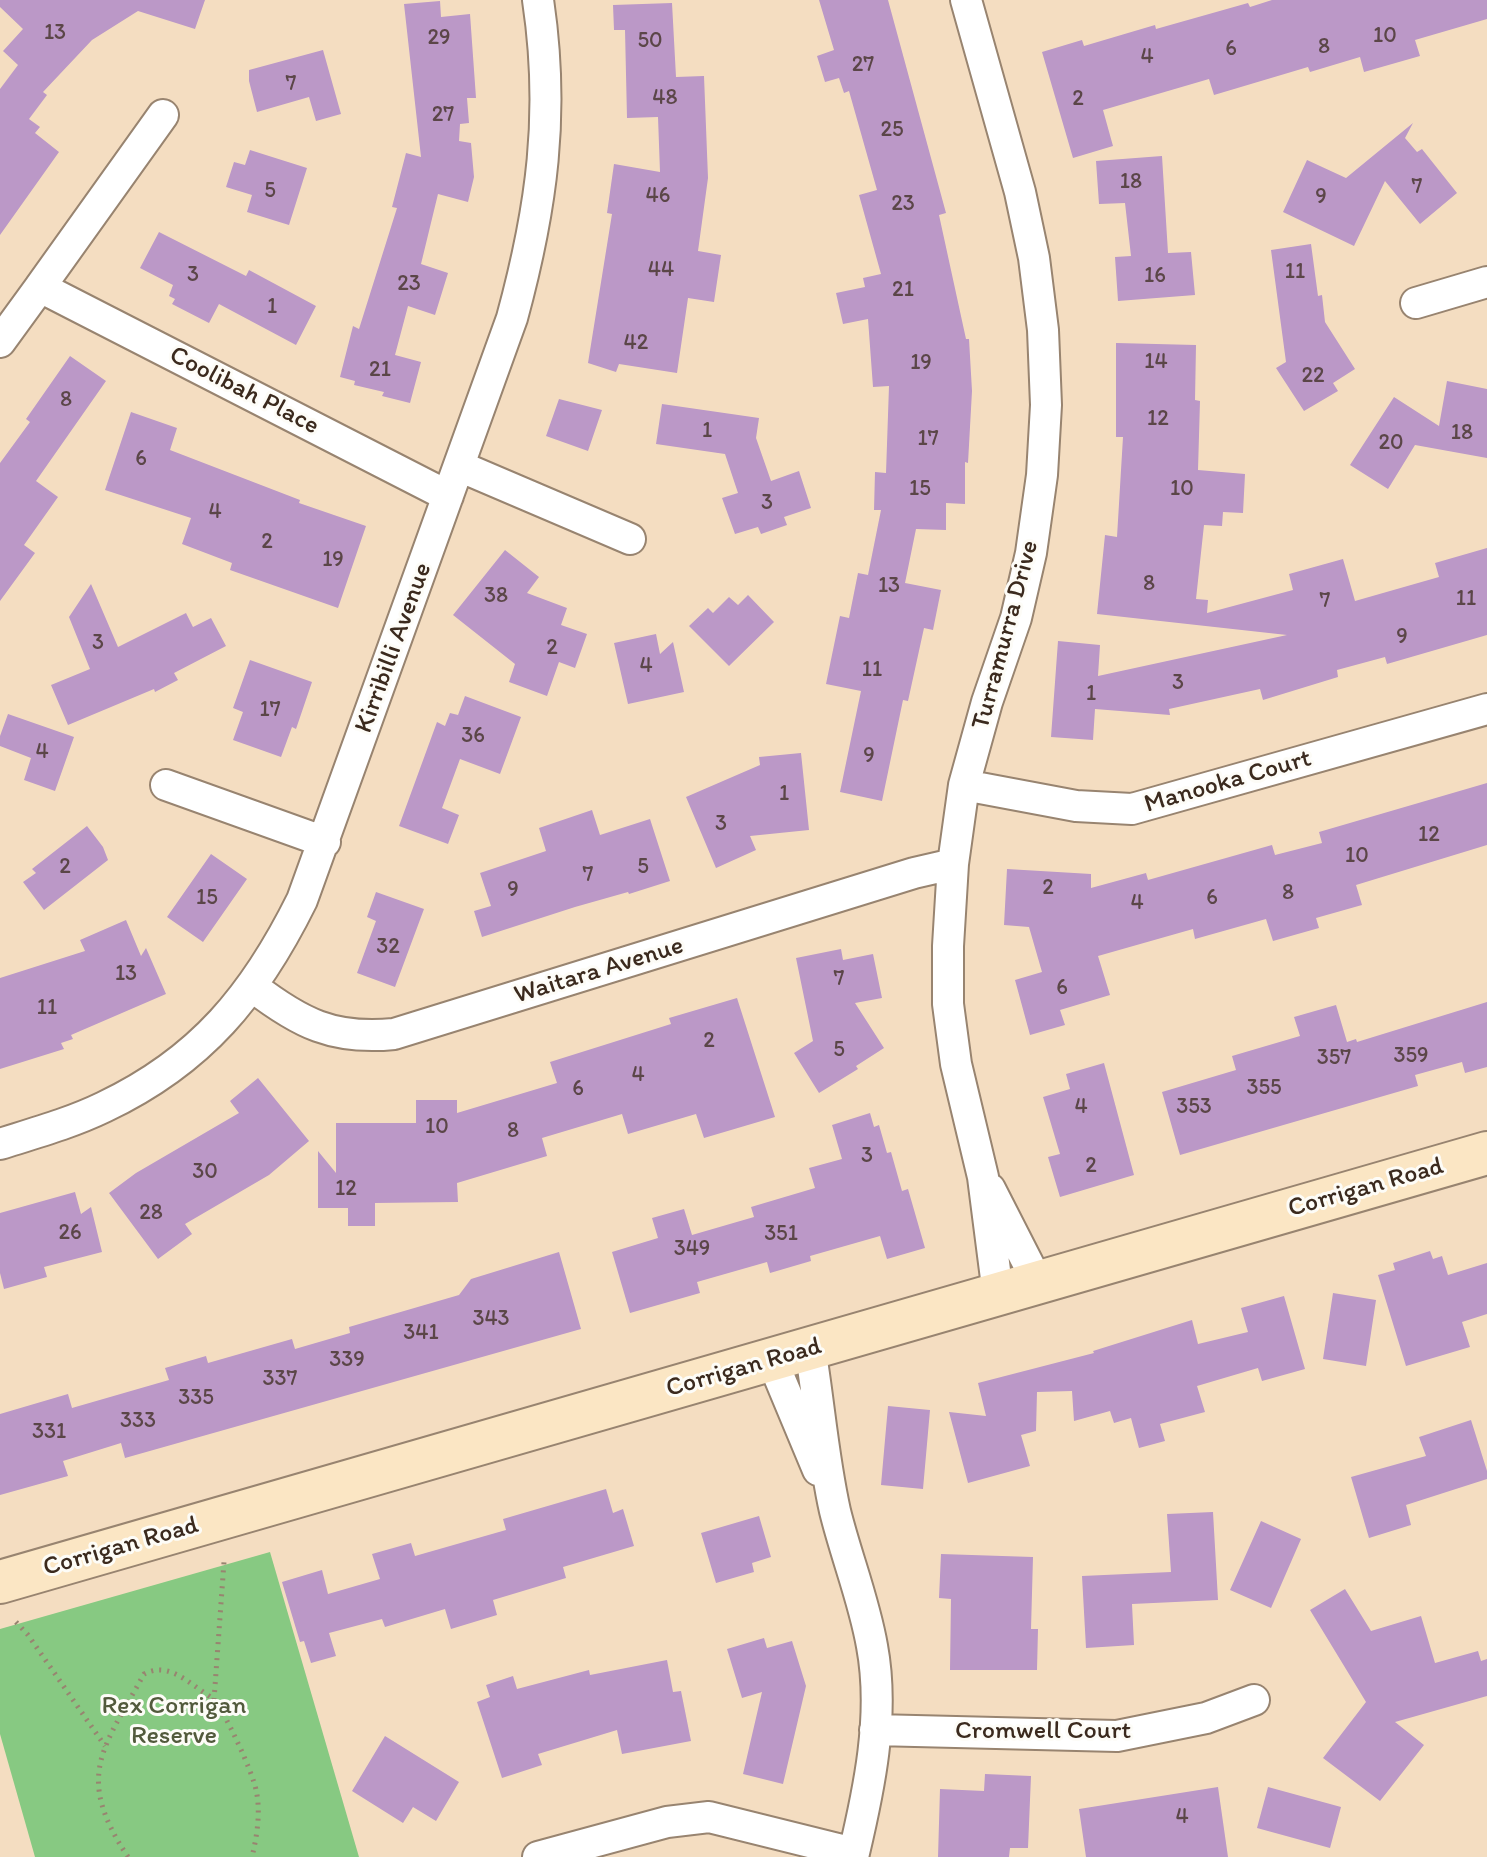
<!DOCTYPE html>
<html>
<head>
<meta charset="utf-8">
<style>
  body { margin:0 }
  canvas { display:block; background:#f4ddc1 }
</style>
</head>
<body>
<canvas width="1487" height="1857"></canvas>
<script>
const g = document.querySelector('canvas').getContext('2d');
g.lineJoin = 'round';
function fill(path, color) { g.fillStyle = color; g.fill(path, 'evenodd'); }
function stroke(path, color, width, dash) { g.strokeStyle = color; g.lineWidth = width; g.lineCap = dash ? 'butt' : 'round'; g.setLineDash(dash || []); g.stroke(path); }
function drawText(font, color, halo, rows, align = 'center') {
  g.font = font + ' Itim,sans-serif'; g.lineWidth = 6; g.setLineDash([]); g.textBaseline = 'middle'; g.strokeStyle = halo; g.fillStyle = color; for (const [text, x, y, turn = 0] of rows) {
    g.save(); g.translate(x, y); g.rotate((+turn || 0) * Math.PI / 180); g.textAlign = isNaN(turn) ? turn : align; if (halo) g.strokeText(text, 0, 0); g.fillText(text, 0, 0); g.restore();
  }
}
const green = new Path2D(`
  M270,1552l89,305h-324l-35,-123v-105z`);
const building = new Path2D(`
  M0,0h205l-10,29 -57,-18 -46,29 -49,52 4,3 -18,24 11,8 -5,6 24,19 -59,83v-146l18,-24 -15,-14 20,-22 -23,-22z
  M819,0h69l58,213 -7,2 27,124h3l3,52 -4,72 -3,-1v42l-19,-1v27l-30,-1 -11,54 36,7 -8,40 -9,-2 -16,73 -5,-1 -21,101 -42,-9 21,-101 -35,-7 14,-68 9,2 9,-45 10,2 13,-65h-7l1,-38 11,1 3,-87 -16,1 -5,-68 -25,5 -7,-31 29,-6 -2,-9 18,-4 -22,-79 18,-5 -28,-99 -5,2 -5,-15 -14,4 -8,-26 17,-6z
  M1272,0h215v19l-72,21 5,16 -56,16 -4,-15 -50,15 -2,-5 -94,28 -5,-16 -106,31 10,36 -40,12 -31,-106 40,-12 2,6 71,-21 1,4 92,-26 2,4z
  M440,1l1,16 29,-3 6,84h-9l2,25 -9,1 -1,17 12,2 3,34 -6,25 -30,-8 -17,70 27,9 -13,42 -27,-9 -13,49 26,7 -11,41 -28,-7 2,-4 -30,-7 1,-4 -15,-4 13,-51 6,3 38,-121 -5,-1 14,-54 15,4 -17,-153z
  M672,3l4,74 28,-1 4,102 -10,73 23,4 -7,47 -26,-4 -11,75 -58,-9 -3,8 -28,-9 24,-149 -5,-1 7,-49 46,8 -2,-55 -31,1 -2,-88h-11l-1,-25z
  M323,50l18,64 -25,7 -7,-24 -52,15 -8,-31v-11z
  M1413,123l-8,15 12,14 5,-3 35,44 -37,31 -35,-43 -31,65 -71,-34 24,-52 39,18z
  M250,150l57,18 -18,57 -42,-13 5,-17 -26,-8 8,-25 11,3z
  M1162,156l6,97 23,-1 4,43 -77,6 -3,-44 16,-1 -6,-53 -26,1 -3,-43z
  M159,232l87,44 3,-6 67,36 -20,39 -77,-41 -10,19 -37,-19 3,-5 -6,-3 4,-11 -33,-17z
  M1311,244l7,52 4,-1 3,27 30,47 -22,14 5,8 -34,20 -28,-43 10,-6 -15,-112z
  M1116,343l80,2 -1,55 5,1 -2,69 47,4 -2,39 -20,-1 -1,14 -18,-1 -8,74 12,1 -1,13 86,-23 -4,-16 54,-15 12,42 84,-24 -4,-14 52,-15v87l-100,29 -2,-7 -48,13 1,7 -75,23 -3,-11 -91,20 1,6 -75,-6 -2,31 -42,-3 7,-96 42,4 -2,31 189,-41 -190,-21 8,-79 12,2 6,-100h-7z
  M70,356l36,25 -70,100 22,16 -34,48 11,8 -35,48v-138l30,-41 -4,-3z
  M1447,381l40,8v69l-72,-13 -27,44 -38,-24 44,-68 45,29z
  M559,399l43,11 -14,41 -42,-15z
  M662,404l97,14 -3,20 15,43 28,-10 12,37 -27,9 3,8 -26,9 -3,-7 -23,7 -13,-36 16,-5 -13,-39 -69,-10z
  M131,412l46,16 -7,22 130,50 -1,3 67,23 -28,82 -108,-38 2,-7 -50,-19 9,-26 -86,-28z
  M505,550l34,27 -12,16 40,15 -6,17 26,9 -12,34 -16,-6 -12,34 -38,-14 6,-18 -62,-49z
  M91,584l27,63 68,-34 7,14 18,-9 15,28 -52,27 4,7 -23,12 -1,-3 -86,36 -17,-40 39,-16 -21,-52z
  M748,595l26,27 -45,44 -40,-40 19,-18 5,5 16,-16 9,8z
  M656,634l4,20 13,-12 11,50 -56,12 -14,-61z
  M250,660l62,22 -16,47 -4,-2 -11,30 -48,-17 10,-28 -10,-4z
  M465,696l56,21 -21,57 -40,-15 -18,49 17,7 -11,29 -49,-18 38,-104 8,4 5,-13 8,2z
  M8,714l66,23 -19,54 -31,-11 7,-22 -31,-12v-10z
  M801,753l8,77 -59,6 6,14 -40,18 -30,-71 74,-32 -1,-8z
  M1487,783v62l-131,40 6,20 -46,13 3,10 -46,13 -7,-22 -71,20 -2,-10 -95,27 12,39 -50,15 5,15 -35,10 -15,-55 27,-8 -13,-45 -25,-2 3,-56 84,5v14l55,-15 2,7 124,-35 3,10 47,-12 -3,-11z
  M592,810l8,25 50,-16 20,62 -41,13 -1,-2 -53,15 -93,30 -8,-26 17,-5 -11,-33 66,-22 -7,-23z
  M87,826l16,21 5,13 -64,50 -21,-28 13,-9 -4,-4z
  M211,854l36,25 -44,63 -36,-25z
  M376,892l48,17 -29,78 -38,-14 19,-52 -9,-4z
  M126,920l15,36 5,-8 20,46 -95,41 2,4 -12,4 3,6 -64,20v-91l85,-27 -5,-11z
  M841,949l2,11 30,-6 9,44 -27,5 29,45 -28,18 2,3 -39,24 -25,-40 19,-12 -17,-83z
  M737,998l38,119 -71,21 -8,-24 -68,20 -6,-20 -80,24 5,18 -90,27 1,19 -83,1v23h-27v-18h-30v-57l18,22v-50h80v-23h41v13l100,-30 -7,-21 121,-38 -2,-6z
  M1487,1002v65l-22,6 -3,-11 -47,13 3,11 -238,69 -18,-63 74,-22 -4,-14 68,-20 -6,-19 42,-12 11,37 9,-3 1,3z
  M1104,1063l30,112 -74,22 -12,-40 12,-3 -17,-57 27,-8 -4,-15z
  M258,1078l51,63 -40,34 -84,49 7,10 -34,25 -49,-66 27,-20 103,-60 -9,-12z
  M870,1113l4,14 5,-2 8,28 4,-1 11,39 6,-2 17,59 -38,11 -7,-23 -70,20 1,5 -41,12 -3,-11 -70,20 3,11 -70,20 -18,-61 46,-14 -6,-20 32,-9 8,26 62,-18 -3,-10 64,-19 -6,-20 33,-9 -10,-34z
  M75,1192l6,22 10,-7 11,45 -58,15 3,10 -43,12 -4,-16v-60z
  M1430,1251l3,8 9,-3 6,19 39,-12v51l-25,8 8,25 -64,19 -28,-91 17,-5 -2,-7z
  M559,1252l22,77 -456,129 -4,-15 -58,18 5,15 -68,19v-81l68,-20 4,14 97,-28 -4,-12 41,-12 2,7 84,-24 3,10 55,-16 -1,-6 110,-32 12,-16z
  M1333,1293l43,7 -10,66 -43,-7z
  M1284,1296l21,73 -43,12 -4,-13 -61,18 8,26 -45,12 5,17 -26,7 -8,-30 -17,5 -4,-12 -36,10 -2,-30 -35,1 -1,39 -15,4 9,31 -62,17 -19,-71 37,4 -8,-33 116,-30 -1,-2 99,-31 6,24 50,-12 -7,-24z
  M888,1406l42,4 -7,79 -42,-4z
  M1471,1420l16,51v8l-81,26 5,20 -42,13 -18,-61 75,-21 -7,-19z
  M606,1489l7,24 10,-4 11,37 -71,21 3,11 -73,22 4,15 -46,14 -6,-20 -60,18 -3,-8 -53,14 7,23 -25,7 -7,-22 -4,1 -18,-60 40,-12 6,24 52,-15 -8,-25 39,-11 4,13 91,-26 -3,-11z
  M1213,1512l5,88 -86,4 2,41 -48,3 -4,-72 89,-4 -4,-58z
  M759,1516l12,41 -19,6 2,9 -38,11 -15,-50z
  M1261,1521l40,18 -30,69 -41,-18z
  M941,1554l92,3 -2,72h7l-1,41h-87l1,-71 -12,-1z
  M1345,1589l26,42 50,-15 14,47 43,-12 3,10 6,-2v37l-92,26 29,23 -44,56 -57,-43 43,-56 -56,-92z
  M764,1638l3,10 25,-7 14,45 -23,98 -40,-10 19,-82 -20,6 -15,-49z
  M667,1660l6,32 8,-1 10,50 -69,13 -5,-24 -79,24 4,11 -40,13 -25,-76 13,-5 -4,-12 27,-9 4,13 72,-19 1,5z
  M385,1736l74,46 -23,39 -23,-14 -10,16 -51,-32z
  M985,1774l46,2 -3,72h-18l-1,9h-71l2,-68 44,2z
  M1218,1787l10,70h-142l-7,-48z
  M1268,1787l73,20 -11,41 -73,-20z`);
const path = new Path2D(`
  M16,1622l12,13 77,111
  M214,1700l10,-138
  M128,1857c-54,-81 -25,-108 16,-183 21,-11 38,3 55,15 5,4 11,7 15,11 11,12 39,73 42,90 5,21 1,46 -4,67`);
const street = new Path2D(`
  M966,0l54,192 14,66 9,72 3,75 -4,70 -11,78 -15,65 -29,84 -23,83 -11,79 -5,82v58l8,60 27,113 15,117
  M40,287l123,-172
  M1416,303l71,-21
  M0,342l40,-55 408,209
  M459,466l171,73
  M166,785l159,57
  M964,785l112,21 56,3 355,-100
  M253,987c47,36 80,53 141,47l520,-161 39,-9
  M0,1144c35,-11 71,-21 104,-37 97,-46 151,-112 198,-207l210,-582c30,-110 43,-205 26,-318
  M990,1189l48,94
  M810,1348c9,54 13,110 25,163 11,45 29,89 37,135 13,69 -3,144 -19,211
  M772,1360l46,110
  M875,1730l242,6 89,-18 48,-18
  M538,1857l129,-35 42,-5 145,36`);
const secondary = new Path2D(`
  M0,1582l1487,-429`);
const numberNames = [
  ["13",55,33],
  ["10",1385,36],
  ["29",439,38],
  ["50",650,41],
  ["8",1324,47],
  ["6",1231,49],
  ["4",1147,57],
  ["27",863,65],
  ["7",291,84],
  ["48",665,98],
  ["2",1078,99],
  ["27",443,115],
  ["25",892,130],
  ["18",1131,182],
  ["7",1417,187],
  ["5",270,191],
  ["46",658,196],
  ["9",1321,197],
  ["23",903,204],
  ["44",661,270],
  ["11",1295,272],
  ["3",193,275],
  ["16",1155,276],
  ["23",409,284],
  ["21",903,290],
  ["1",272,307],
  ["42",636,343],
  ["14",1156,362],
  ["19",921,363],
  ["21",380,370],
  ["22",1313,376],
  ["8",66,400],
  ["12",1158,419],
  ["1",707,431],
  ["18",1462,433],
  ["17",928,439],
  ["20",1391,443],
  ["6",141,459],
  ["15",920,489],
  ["10",1182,489],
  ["3",767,503],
  ["4",215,512],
  ["2",267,542],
  ["19",333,560],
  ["8",1149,584],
  ["13",889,586],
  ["38",496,596],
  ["11",1466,599],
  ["7",1325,601],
  ["9",1402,637],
  ["3",98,643],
  ["2",552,648],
  ["4",646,666],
  ["11",872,670],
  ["3",1178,683],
  ["1",1091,694],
  ["17",270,710],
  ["36",473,736],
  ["4",42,752],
  ["9",869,756],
  ["1",784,794],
  ["3",721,824],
  ["12",1429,835],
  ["10",1357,856],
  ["2",65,867],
  ["5",643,867],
  ["7",588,875],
  ["2",1048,888],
  ["9",513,890],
  ["8",1288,893],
  ["15",207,898],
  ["6",1212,898],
  ["4",1137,903],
  ["32",388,947],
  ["13",126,974],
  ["7",839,979],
  ["6",1062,988],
  ["11",47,1008],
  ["2",709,1041],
  ["5",839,1050],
  ["359",1411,1056],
  ["357",1334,1058],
  ["4",638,1075],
  ["355",1264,1088],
  ["6",578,1089],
  ["4",1081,1107],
  ["353",1194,1107],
  ["10",437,1127],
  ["8",513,1131],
  ["3",867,1156],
  ["2",1091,1166],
  ["30",205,1172],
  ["12",346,1189],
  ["28",151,1213],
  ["26",70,1233],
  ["351",781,1234],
  ["349",692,1249],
  ["343",491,1319],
  ["341",421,1333],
  ["339",347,1360],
  ["337",280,1379],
  ["335",196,1398],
  ["333",138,1421],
  ["331",49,1432],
  ["4",1182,1817]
];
const streetNames = [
  ["Coolibah Place",244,391,27],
  ["Turramurra Drive",1006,635,-75],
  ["Kirribilli Avenue",394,648,-70],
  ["Manooka Court",1228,782,-16],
  ["Waitara Avenue",599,971,-17],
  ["Corrigan Road",1366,1188,-16],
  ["Corrigan Road",744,1368,-16],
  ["Corrigan Road",121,1547,-16],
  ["Cromwell Court",1043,1731]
];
const parkNames = [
  ["Rex Corrigan",174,1706],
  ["Reserve",174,1736]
];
fill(green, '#87c982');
fill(building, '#bb98c7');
stroke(street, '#988470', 34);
stroke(secondary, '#988470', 46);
stroke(path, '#988470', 5, [2, 6]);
stroke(street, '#fff', 30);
stroke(secondary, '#fbe6c4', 42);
drawText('22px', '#5b4648', null, numberNames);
drawText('26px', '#3b2a1e', '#fdfcf7', streetNames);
drawText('26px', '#525a3c', '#fdfcf7', parkNames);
</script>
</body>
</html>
